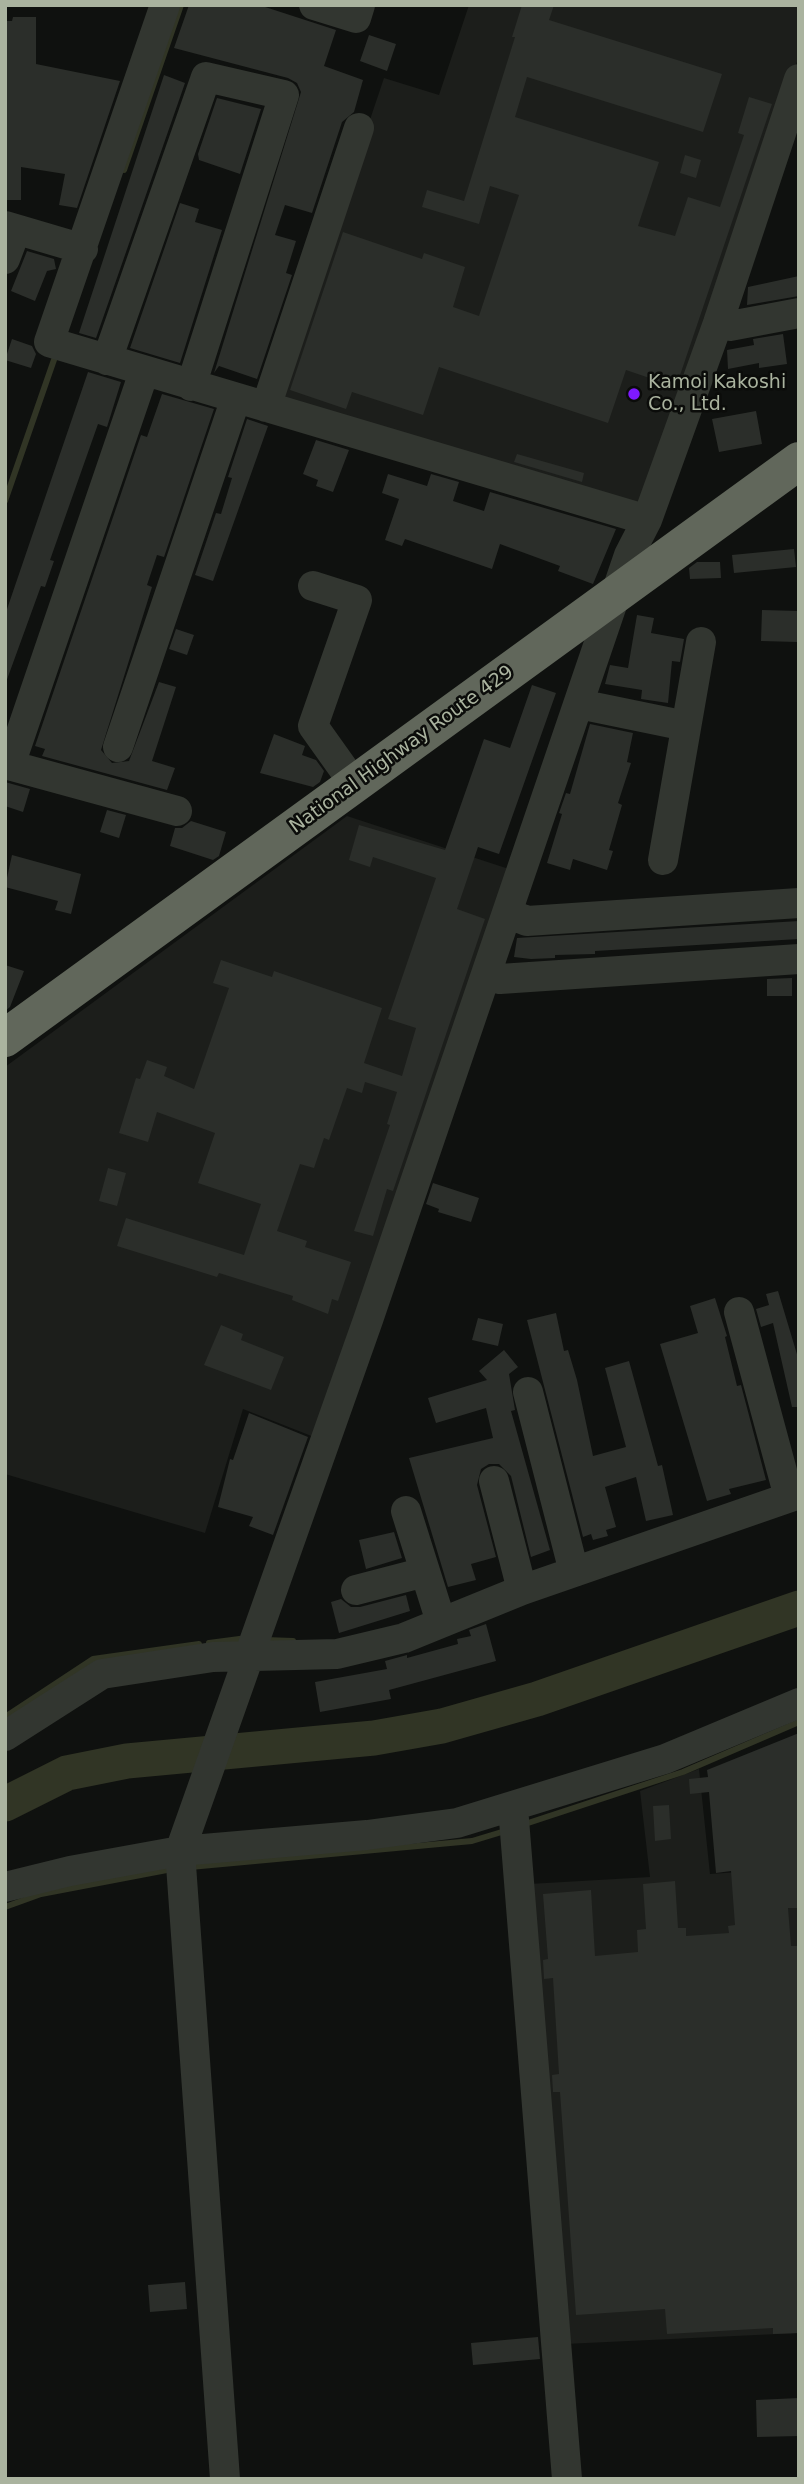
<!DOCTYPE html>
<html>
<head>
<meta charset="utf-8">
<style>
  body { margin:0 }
  #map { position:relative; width:804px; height:2484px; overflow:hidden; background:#0f110f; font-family:"DejaVu Sans",sans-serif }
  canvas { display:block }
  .frame { position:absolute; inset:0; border:7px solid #aab39f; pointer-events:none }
</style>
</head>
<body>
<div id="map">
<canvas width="804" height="2484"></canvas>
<div class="frame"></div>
</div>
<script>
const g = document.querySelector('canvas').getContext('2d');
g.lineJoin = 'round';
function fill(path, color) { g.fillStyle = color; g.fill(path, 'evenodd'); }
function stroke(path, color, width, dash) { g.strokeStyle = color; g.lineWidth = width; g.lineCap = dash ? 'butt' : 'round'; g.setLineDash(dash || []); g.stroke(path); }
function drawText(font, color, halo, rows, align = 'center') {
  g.font = font + ' "DejaVu Sans",sans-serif'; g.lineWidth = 5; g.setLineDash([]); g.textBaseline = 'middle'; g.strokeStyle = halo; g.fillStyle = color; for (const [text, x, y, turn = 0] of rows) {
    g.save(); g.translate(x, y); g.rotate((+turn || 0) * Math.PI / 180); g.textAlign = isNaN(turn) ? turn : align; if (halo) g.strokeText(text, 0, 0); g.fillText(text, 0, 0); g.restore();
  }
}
const built = new Path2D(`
  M469,5h330v51l-156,456 -369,-107 110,-327 55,17z
  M347,816l165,54 -193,569 -76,-30 -38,124 -200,-59v-407z
  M699,1769l11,105 89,-6v465l-234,11 -36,-460 121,-7 -10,-86z`);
const stream = new Path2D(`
  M124,170l57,-165
  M5,501l51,-147
  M265,1640l28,1
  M209,1643l38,-5
  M5,1717l88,-58 106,-15
  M522,1825l161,-53 116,-50
  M190,1867l282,-26 33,-10
  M5,1907l36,-13 131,-25`);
const river = new Path2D(`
  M5,1804l62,-31 60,-12 247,-23 68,-12 95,-27 262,-91`);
const building = new Path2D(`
  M189,5h70l77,25 -12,36 39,14 -9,32 -12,10 -30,91 -27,-8 -10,30 21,6 -10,32 6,2 -35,104 -38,-13 -5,7 87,-281 -4,-9 -9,-5 -114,-30z
  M522,5h32l-5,15 173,54 -19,58 -176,-55 -12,40 144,45 -21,64 37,10 13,-39 32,10 24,-72 -6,-2 11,-36 23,7 -96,283 -50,-17 -18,53 -169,-56 -16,48 -71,-23 -6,17 -56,-19 53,-158 79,27 2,-6 41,14 -12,40 26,9 40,-121 -29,-9 -11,38 -57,-17 5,-17 37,11 51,-164h-3z
  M13,17h23v47l84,17 -43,127 -18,-3 6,-31 -44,-7v33h-16v-179h7z
  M369,35l27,9 -9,27 -27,-10z
  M164,75l21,8 -89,255 -17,-5z
  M217,98l44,11 -21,65 -41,-14 -1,-6z
  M685,155l16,5 -5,18 -16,-5z
  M180,203l19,6 -4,13 27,8 -42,133 -50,-15z
  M27,251l27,8 2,10 -9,2 -12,30 -24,-10z
  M799,276v20l-52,9 1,-18z
  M783,334l4,30 -28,4v-5l-31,6 -1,-19 27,-5 -1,-6z
  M12,339l20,7 4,8 -5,14 -26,-8z
  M88,372l33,10 -14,45 -9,-3 -48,136 4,1 -9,26 -4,-1 -36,99v-70z
  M162,394l52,15 -50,148 -7,-2 -10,30 5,2 -51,163 11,13 17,-2 30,-79 17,5 -24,74 23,7 -8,22 -125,-34 3,-7 -10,-3 106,-311 6,2z
  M756,411l6,33 -43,8 -7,-33z
  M247,419l21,7 -55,155 -18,-6 21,-62 5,1 11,-36 -4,-1z
  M316,440l33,10 -16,42 -17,-6 2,-6 -15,-6z
  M517,454l67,19 -2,9 -68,-20z
  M388,474l39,12 4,-12 28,8 -6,19 31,10 6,-19 126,37 -23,55 -35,-13 2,-5 -60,-22 -8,25 -87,-30 -3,7 -17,-6 14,-41 -17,-6z
  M794,549l2,18 -62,6 -2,-18z
  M697,562h23l1,16 -31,1 -1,-11z
  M762,610l36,1 -1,31 -36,-1z
  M637,615l17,3 -3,15 33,6 -4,23 -8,-1 -4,42 -27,-4 1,-9 -37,-6 5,-19 18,3z
  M176,629l18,6 -7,20 -18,-6z
  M532,685l24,8 -57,161 -21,-7 -21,62 28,10 -92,272 -6,-2 -14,47 -19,-5 36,-106 -3,-1 10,-32 -32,-10 -3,11 -15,-5 -18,52 -5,-2 -10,30 -14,-4 -23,67 30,10 -2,6 46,15 -13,39 -6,-2 -4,15 -36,-14 1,-4 -74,-23 -2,4 -100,-31 9,-28 118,37 17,-51 -63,-21 17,-50 -58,-21 -9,30 -29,-9 17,-55 4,1 7,-19 20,7 -3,9 30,13 35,-101 -16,-5 8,-23 51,17 2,-6 108,37 -18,55 38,13 14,-48 -28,-9 48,-141 -63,-21 -3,10 -21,-7 10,-35 86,25 39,-111 26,9z
  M590,724l43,9 -6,29 4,1 -13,40 4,2 -13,45 4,1 -6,19 -34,-11 -3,11 -23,-7 15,-49 -3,-1 7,-20 4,1z
  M274,734l31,12 -3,9 14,5 8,11 -4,11 -7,5 -53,-14z
  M5,782l25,7 -7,23 -18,-6z
  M107,810l19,5 -7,23 -19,-6z
  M191,821l35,11 -7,24 -6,4 -43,-14 5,-18h7z
  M12,855l69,19 -10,40 -16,-4 3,-9 -53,-14z
  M799,921v18l-204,12v3l-40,1v3l-24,1 -17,-2 3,-19z
  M5,965l19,6 -14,36 -5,4z
  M792,978v18h-25v-17z
  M108,1168l18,5 -9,33 -18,-5z
  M433,1183l46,15 -8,24 -33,-10 1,-3 -13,-5z
  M778,1291l21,70v46h-7l-19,-84 -12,4 -5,-18 13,-4 -3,-11z
  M715,1298l12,38 -2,1 12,49 4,-1 25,95 -37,9 2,5 -24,7 -47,-157 38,-11 -8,-27z
  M556,1313l8,38 4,-1 9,30 16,76 33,-9 -21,-79 24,-7 29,105 4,-1 11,50 -27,6 -10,-44 -31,10 11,40 -10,3 2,6 -15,4 -2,-6 -8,3 -56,-217z
  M478,1318l25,6 -5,22 -26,-6z
  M221,1325l22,9 -2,6 43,17 -13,33 -67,-25z
  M504,1350l14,17 -9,7 6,36 -4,1 39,139 -19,7 -20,-81 -12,-12h-10l-8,5 -4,16 19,72 -25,7 5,16 -28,7 -39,-129 84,-20 -7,-30 -50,15 -8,-25 59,-18 -8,-9z
  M249,1413l59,24 -35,98 -24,-9 4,-9 -35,-10 12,-48 3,1z
  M394,1532l8,26 -36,11 -7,-29z
  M406,1595l4,16 -71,22 -8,-31 10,-3 10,8h9z
  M486,1624l10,37 -107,29 2,9 -71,13 -5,-30 72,-13 -2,-8 22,-6v3l51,-14 -1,-5 14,-3 -2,-6z
  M799,1733v175h-11l3,38h8v387l-26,1v-6l-106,6 -2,-25 -89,6 -16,-223h-7l-1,-17 7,-1 -6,-96 -9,1 -1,-19 5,-1 -5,-65 48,-4 4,66 43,-4 -1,-22 9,-1 -3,-45 32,-3 3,47h8v8l43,-3 -1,-7 7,-1 -4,-54 -15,2 -7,-81 -19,2 -1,-15 19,-2 -1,-7z
  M669,1805l2,34 -16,2 -2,-35z
  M185,2282l2,27 -37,3 -2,-27z
  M538,2337l2,22 -67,6 -2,-22z
  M799,2398v38l-42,1 -1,-37z`);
const minor = new Path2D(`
  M165,5l-116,337 598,178
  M314,5l42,13 4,-13
  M5,226l78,23
  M5,259l11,-29
  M718,323l12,3 69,-13
  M107,360l99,-283 78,18 -93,291
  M266,407l93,-279
  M313,586l44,14 -44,126 42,59
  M579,704l107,22
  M118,747l118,-349
  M5,764l172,47
  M10,765l134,-393
  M663,860l38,-218
  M507,913l20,8 272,-18
  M486,975l14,4 299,-20
  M739,1312l50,185
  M528,1392l46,180
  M494,1481l28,109
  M406,1511l35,111
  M356,1590l69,-18
  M5,1736l97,-62 111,-17 124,-3 67,-16 118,-48 277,-96
  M513,1807l54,672
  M5,1887l65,-16 110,-20 187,-16 90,-12 208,-64 134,-56
  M225,2479l-45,-628 188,-531 261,-765 18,-35 71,-197 81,-244`);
const highway = new Path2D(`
  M5,1038l794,-577`);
const markers = [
  [634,394,7,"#7f19ff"]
];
const poiNames = [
  ["Kamoi Kakoshi",648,383],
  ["Co., Ltd.",648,405]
];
const streetNames = [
  ["National Highway Route 429",402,750,-36]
];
fill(built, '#1c1e1b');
stroke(stream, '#313525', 6);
stroke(river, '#313525', 35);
fill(building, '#2b2e2a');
stroke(minor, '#323630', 30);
stroke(highway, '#61675b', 38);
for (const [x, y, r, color] of markers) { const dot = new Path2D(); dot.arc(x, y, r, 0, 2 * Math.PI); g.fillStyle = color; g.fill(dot); stroke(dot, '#0b0c0a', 2.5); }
drawText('19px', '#aab39f', '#0b0c0a', poiNames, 'left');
drawText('19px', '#aab39f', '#0b0c0a', streetNames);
</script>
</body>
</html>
